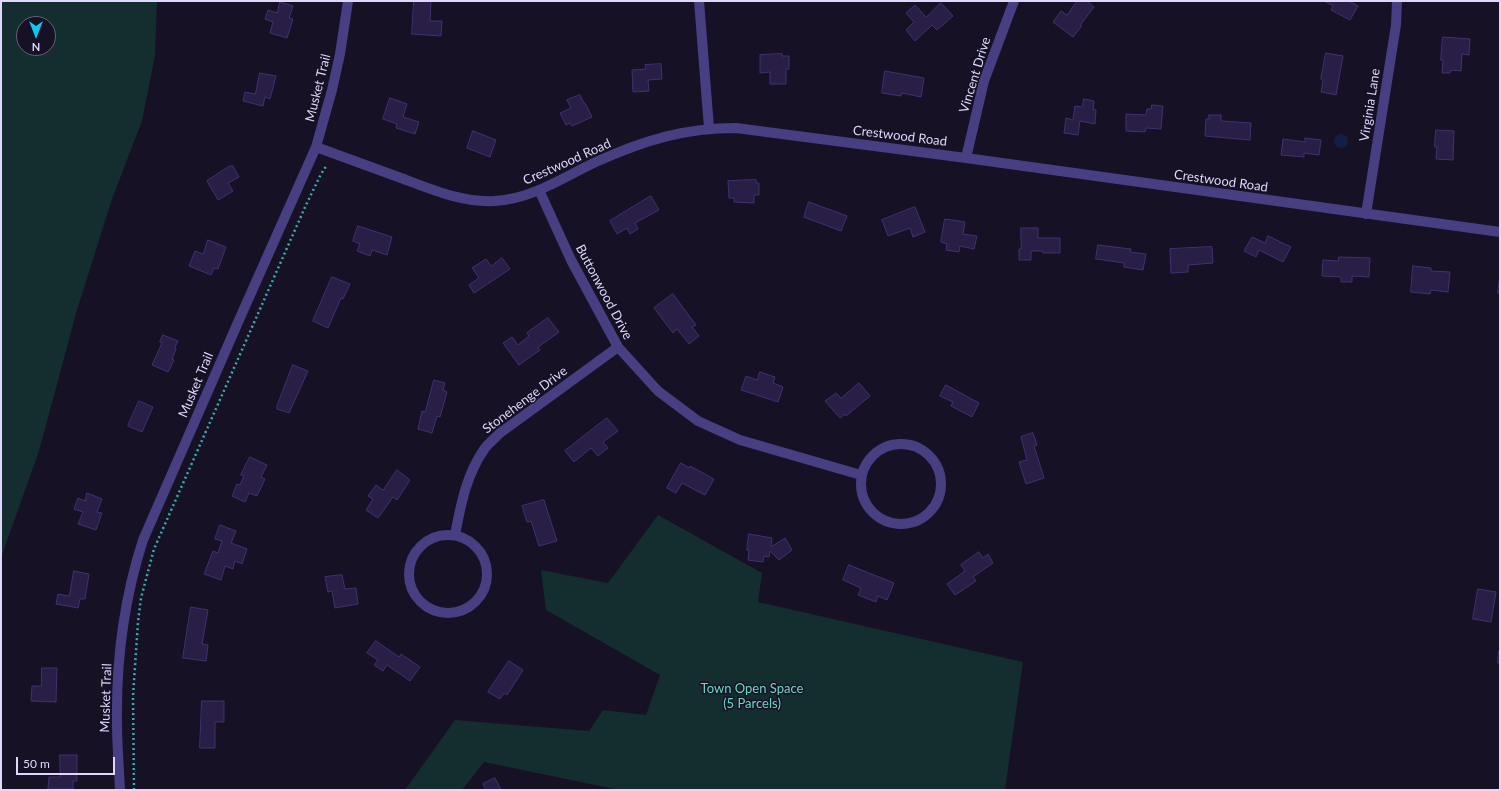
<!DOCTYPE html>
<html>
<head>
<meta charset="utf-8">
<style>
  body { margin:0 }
  #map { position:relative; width:1501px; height:791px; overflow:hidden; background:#161125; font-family:Lato,sans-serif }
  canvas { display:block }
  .frame { position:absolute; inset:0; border:2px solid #dfd7fc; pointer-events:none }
  .north { position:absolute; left:16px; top:16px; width:40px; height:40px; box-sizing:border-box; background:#161125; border:1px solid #66607b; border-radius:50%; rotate:180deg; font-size:11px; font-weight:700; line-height:16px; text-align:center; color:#dfd7fc }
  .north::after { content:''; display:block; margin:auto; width:14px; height:18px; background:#10c5ef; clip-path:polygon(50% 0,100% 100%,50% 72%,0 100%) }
  .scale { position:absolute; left:16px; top:757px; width:99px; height:18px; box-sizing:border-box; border:2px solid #dfd7fc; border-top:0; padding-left:5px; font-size:12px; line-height:14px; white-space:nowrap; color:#dfd7fc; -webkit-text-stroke:3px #161125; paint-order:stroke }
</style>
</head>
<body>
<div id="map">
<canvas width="1501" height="791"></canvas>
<div class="frame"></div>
<div class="north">N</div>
<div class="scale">50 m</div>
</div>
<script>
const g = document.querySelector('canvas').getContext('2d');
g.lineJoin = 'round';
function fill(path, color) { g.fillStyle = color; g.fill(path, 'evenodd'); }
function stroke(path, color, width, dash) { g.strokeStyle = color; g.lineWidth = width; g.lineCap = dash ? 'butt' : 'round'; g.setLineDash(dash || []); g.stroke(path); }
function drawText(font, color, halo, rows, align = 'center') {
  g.font = font + ' Lato,sans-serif'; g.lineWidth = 3; g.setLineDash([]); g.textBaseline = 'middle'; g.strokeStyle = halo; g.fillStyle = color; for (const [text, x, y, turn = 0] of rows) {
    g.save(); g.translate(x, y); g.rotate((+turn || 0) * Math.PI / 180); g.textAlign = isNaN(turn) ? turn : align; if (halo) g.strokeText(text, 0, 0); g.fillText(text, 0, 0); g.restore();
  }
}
const green = new Path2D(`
  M1,1h156l-2,55 -13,65 -30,78 -35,111 -38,141 -38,107zM24,24h24v24h-24z
  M658,515l104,58 -4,29 265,60 -18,128h-386l-135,-28 -22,28h-57l50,-70 134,11 14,-21 43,5 14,-40 -114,-65 -5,-40 67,13z`);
const water = new Path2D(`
  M1334 141a7 7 0 1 1 14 0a7 7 0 1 1-14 0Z`);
const building = new Path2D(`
  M414,1h17l-1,20h12l-1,15 -29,-2z
  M1077,1h10l7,6 -13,17v3l-8,10 -20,-15 8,-11 6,4z
  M1324,1h25l9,5 -8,14 -19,-10 2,-4z
  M280,2l13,4 -4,12 4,1 -6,19 -17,-5 3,-11 -8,-3 3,-9 9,3z
  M941,3l12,13 -16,14 -5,-5 -17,16 -9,-11 8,-8 -8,-9 9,-8 11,12z
  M1443,37l27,2 -1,16 -7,-1 -1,17 -10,-1 -1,3h-8l1,-13h-2z
  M1326,53l17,3 -7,39 -15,-3 2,-11 -2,-2z
  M782,54v2h7v13h-3v15h-16v-12l-10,1v-18z
  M661,64l1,15 -14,1 1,11 -16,1 -1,-22 14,-1 -1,-4z
  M885,71l39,7 -3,19 -19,-4 -1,3 -19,-3z
  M260,73l16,3 -6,23 -5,-2 -2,9 -20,-5 2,-9 10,2z
  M580,95l4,8h1l7,14 -20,9 -2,-3 -4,2 -6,-12 11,-5 -4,-8z
  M390,98l17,6 -4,13 16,5 -4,12 -19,-6 1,-4 -14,-5z
  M1084,99l10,2 -1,8 3,1 -1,14 -15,-3 -2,14 -14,-2 2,-15 7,2 2,-14 7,1z
  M1152,105l11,1 -2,23 -15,-1 -1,4 -19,-1v-17l20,1 1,-6h4z
  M1209,115h12v6l30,2 -1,17 -45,-4 1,-17h3z
  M1436,130l18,1 -1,29 -17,-1 1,-12h-2z
  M473,131l23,9 -6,17 -23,-9z
  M1305,138l16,2 -2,15 -15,-2v4l-23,-2 2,-16 22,3z
  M230,166h3l6,11 -11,6 5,8 -15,9 -11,-19z
  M756,180v3h3v12h-5v8l-20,-1v-4h-5l-1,-17z
  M651,196l8,14 -24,13 3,6 -8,5 -3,-6 -10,6 -7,-13z
  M809,202l38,14 -6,15 -37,-14z
  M915,207l10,25 -12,5 -3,-9 -22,8 -6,-16z
  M945,219l20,3 -2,12 14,2 -3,13 -14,-3 -1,6 -13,-2 1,-6 -6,-2z
  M358,226l34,11 -5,18 -15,-5 -2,6 -13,-5 3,-7 -7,-3z
  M1021,228h17v10h22v15h-17v-2h-12v9h-12v-11h2z
  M1268,236l23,11 -8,15 -24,-12 -3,7 -12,-6 8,-14 13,6z
  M208,240l18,7 -8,22 -4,-1 -3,7 -22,-9 6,-15 8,3z
  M1098,245l33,4 -1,3 16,2 -3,16 -19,-3v-4l-28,-4z
  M1212,247l1,16 -25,2v7l-17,1 -1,-24z
  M1339,257l31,1 -1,19 -17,-1v6h-11v-5l-19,-1 1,-16 15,1z
  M502,258l8,11 -36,24 -5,-8 10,-7 -7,-10 14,-9 5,7z
  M1413,266l18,2v3l19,1 -2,20 -17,-2 -1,4 -19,-2z
  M1500,275v18h-2z
  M332,277l18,7 -7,15 -2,-1 -13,30 -15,-7z
  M673,294l23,31 -4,2 7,9 -10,8 -12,-15 -4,4 -19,-25z
  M548,318l11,14 -21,15 2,3 -21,15 -16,-22 9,-6 6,8 11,-9 -2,-3z
  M163,335l15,6 -3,6 1,2 -4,10 2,1 -6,12 -16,-7 10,-22 -2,-1z
  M293,365l15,6 -19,42 -12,-4v-3z
  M760,372l15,5 -2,6 10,4 -5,15 -37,-12 5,-14 11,4z
  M434,380l11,3 -2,7 4,2 -7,25 -3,-1 -5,17 -14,-4 4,-18 3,1z
  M859,383l11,13 -24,20 -1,-2 -5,4 -15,-17 11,-8 5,5z
  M946,385l33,18 -7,14 -21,-11 2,-4 -13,-6z
  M139,401l14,6 -11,25 -14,-6z
  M607,418l11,13 -15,11 5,6 -10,8 -7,-8 -17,14 -9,-11z
  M1033,433l4,12 -3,1 10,32 -18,6 -7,-22 8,-2 -6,-23z
  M250,457l17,8 -6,12 4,2 -8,17 -8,-3 -4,9 -13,-6 5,-12 3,1 4,-9 -3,-1z
  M681,463l8,5 1,-2 24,13 -9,16 -23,-12 -6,10 -9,-5z
  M397,470l13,10 -13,20 -4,-3 -15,21 -12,-8 7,-11 -5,-3 8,-11 7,5z
  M87,493l15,6 -5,13 5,1 -6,17 -18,-6 5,-12 -9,-3 4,-11 7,3z
  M544,500l13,41 -18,5 -8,-25 -4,1 -5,-16z
  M220,525l16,6 -5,12 16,6 -5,15 -7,-3 -2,8 -8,-3 -4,14 -17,-6 9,-23 5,2 4,-12 -7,-2z
  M749,534l23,4 -1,9 14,-9 7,12 -13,10 -9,-9 -1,6 -5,-1 -1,6 -15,-2 1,-10h-2z
  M979,552l4,6 5,-4 5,9 -20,14 3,4 -21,14 -8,-11 18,-13 -4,-6z
  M849,565l45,18 -7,17 -9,-4 -2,6 -18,-7 3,-7 -18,-8z
  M74,571l15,3 -4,25h-5l-2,9 -22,-4 2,-10 11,2z
  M342,575l3,14 11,-1 2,16 -23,4 -3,-17 -4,1 -3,-15z
  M1478,589l18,3 -5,30 -18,-3z
  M191,607l17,3 -6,34 6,1 -2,16 -23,-3z
  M376,641l23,16 2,-3 19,13 -10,14 -23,-16 -4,6 -9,-6 4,-5 -11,-7z
  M1499,651h1v12h-2z
  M509,661l14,9 -16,25 -3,-2 -4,6 -12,-7z
  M42,668h15l-1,34 -25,-1 1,-15h9z
  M202,701h22v21h-9v26h-15z
  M60,755h17v26h-4v8h-25l1,-12h11z
  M495,778l6,12h-15l-3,-6z`);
const path = new Path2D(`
  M134,790l-1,-94 5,-74 3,-24 13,-49 152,-344 15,-31 6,-9`);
const minor = new Path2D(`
  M699,1l10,127
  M316,147c28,10 57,21 85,31 30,11 61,25 94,23 38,-2 70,-25 103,-40 47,-21 87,-33 138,-33l230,30 534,74
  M966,158l18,-77 30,-80
  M539,190l32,70 47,87 40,44 40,30 42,19 121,35
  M1366,214l30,-189 1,-24
  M861 484a40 40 0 1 1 80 0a40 40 0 1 1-80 0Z
  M409 574a39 39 0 1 1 78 0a39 39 0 1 1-78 0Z
  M455,535c6,-31 11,-60 30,-87 4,-5 10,-10 15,-15l118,-86
  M120,790c-1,-22 -3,-45 -3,-67 -1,-61 7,-124 26,-183l96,-220 77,-173 16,-57 8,-36 8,-53`);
const streetNames = [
  ["Vincent Drive",975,75,-73],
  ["Musket Trail",318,88,-76],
  ["Virginia Lane",1370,105,-81],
  ["Crestwood Road",900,136,7],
  ["Crestwood Road",567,162,-24],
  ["Crestwood Road",1221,181,8],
  ["Buttonwood Drive",604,292,62],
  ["Musket Trail",196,385,-67],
  ["Stonehenge Drive",525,400,-37],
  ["Musket Trail",106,698,-88]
];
const parkNames = [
  ["Town Open Space",752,689],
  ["(5 Parcels)",752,704]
];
fill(green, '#142d2e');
fill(water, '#101f45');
fill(building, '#291e45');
stroke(building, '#43316f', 1);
stroke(path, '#38acb0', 2.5, [2, 3]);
stroke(minor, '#473f81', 10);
drawText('13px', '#dfd7fc', '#161125', streetNames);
drawText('13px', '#67d8c6', '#161125', parkNames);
</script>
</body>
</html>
